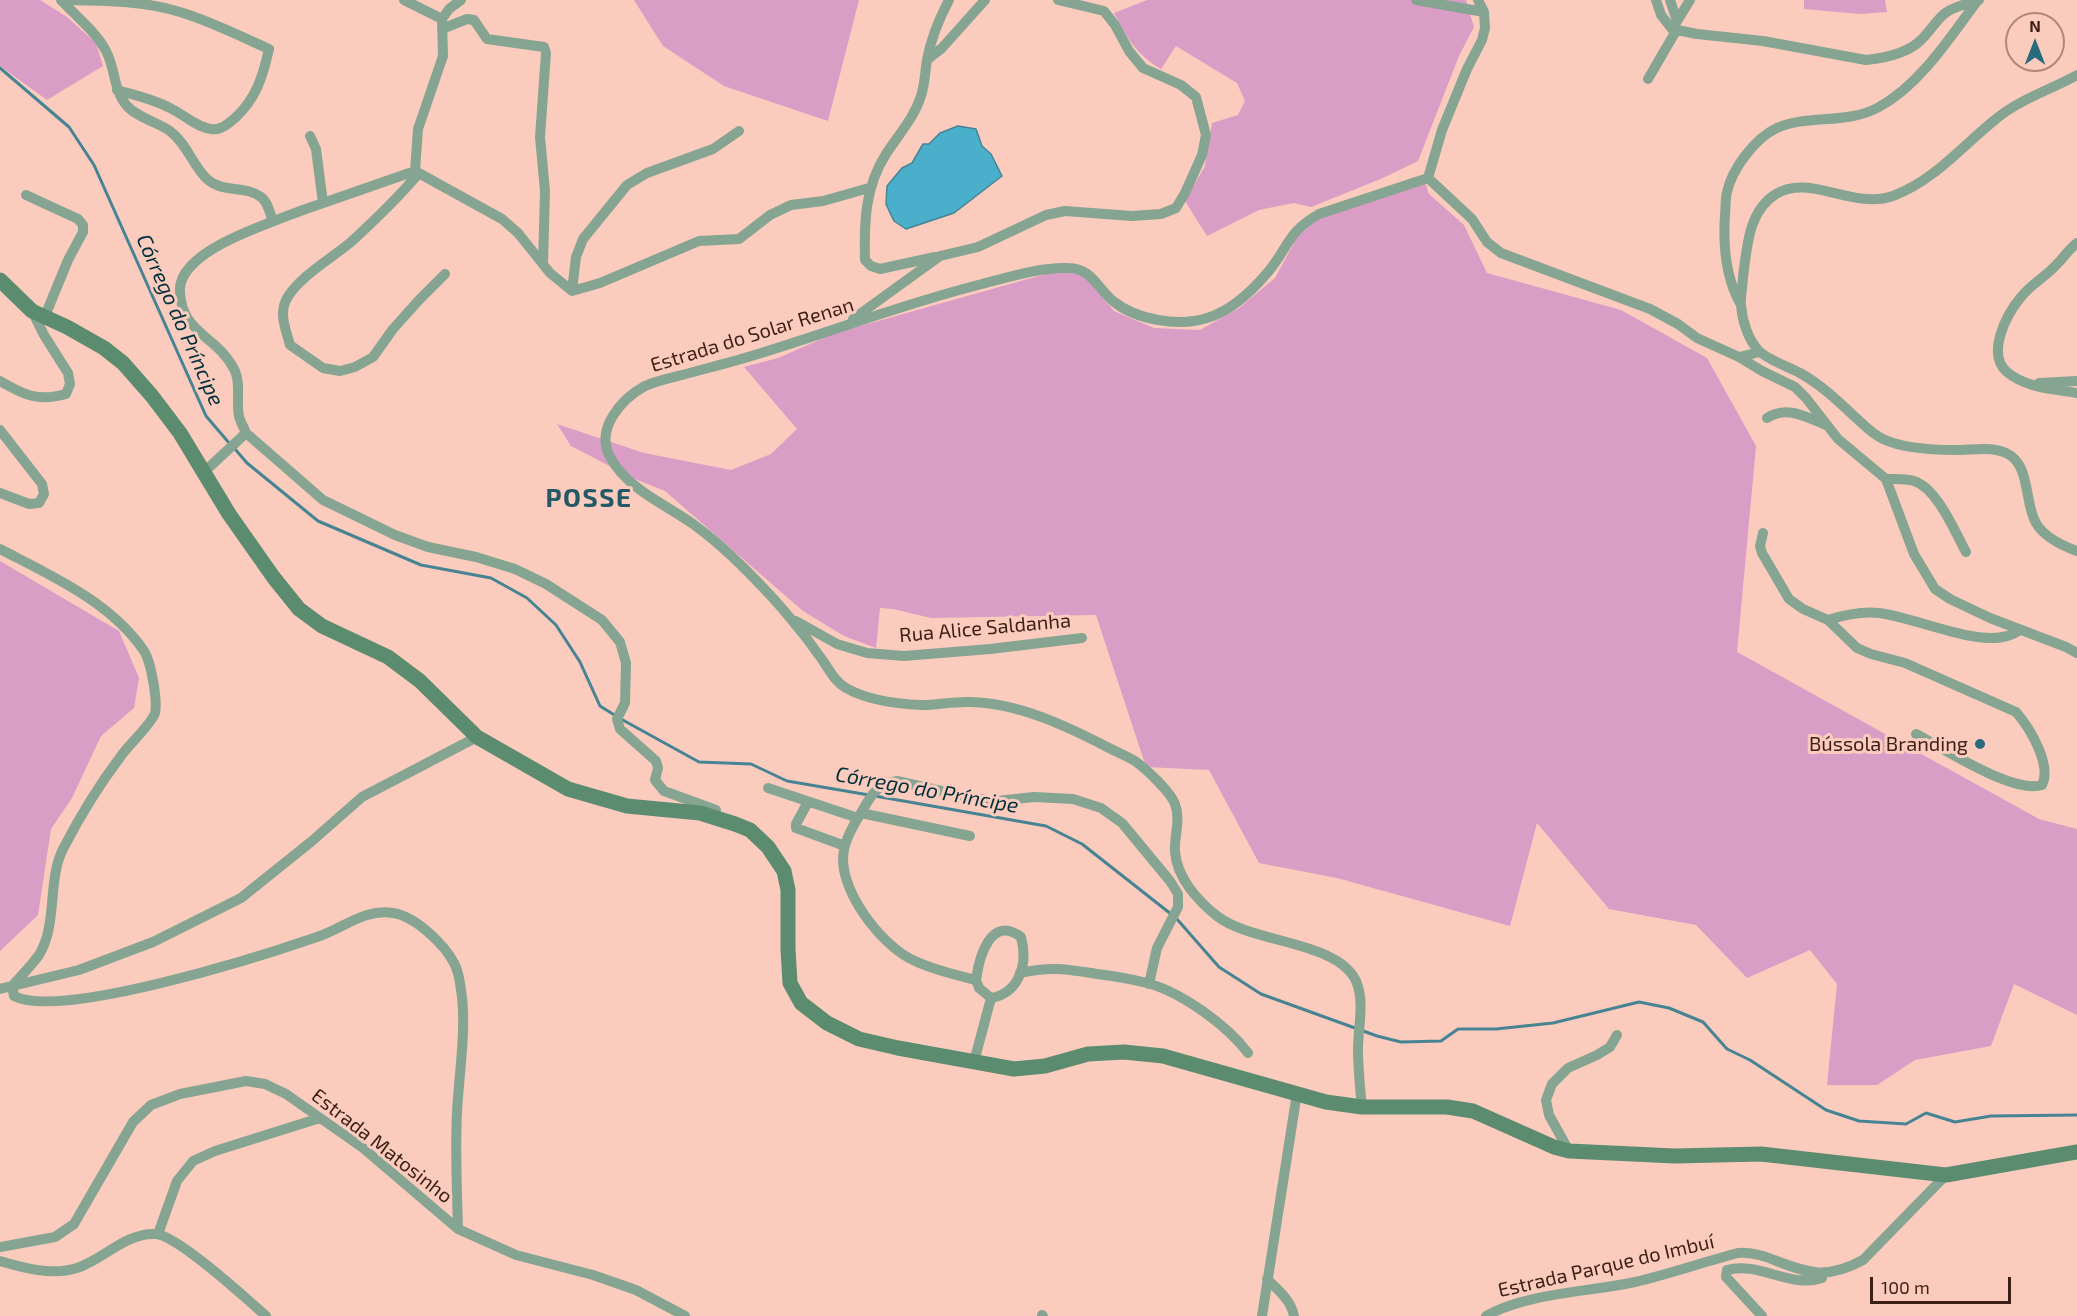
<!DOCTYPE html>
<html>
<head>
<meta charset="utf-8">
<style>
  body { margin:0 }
  #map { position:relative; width:2077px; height:1316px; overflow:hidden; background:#fbccbd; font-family:"Exo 2",sans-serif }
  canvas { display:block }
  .north { position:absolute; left:2005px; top:12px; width:60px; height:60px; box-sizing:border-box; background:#fbccbd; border:2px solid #af877a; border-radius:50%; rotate:0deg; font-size:16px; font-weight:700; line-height:24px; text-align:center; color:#3c1f16 }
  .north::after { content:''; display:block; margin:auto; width:21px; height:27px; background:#286b7d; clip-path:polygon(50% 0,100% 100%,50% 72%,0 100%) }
  .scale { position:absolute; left:1870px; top:1277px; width:141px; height:27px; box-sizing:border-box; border:3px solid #3c1f16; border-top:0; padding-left:8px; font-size:18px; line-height:21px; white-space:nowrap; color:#3c1f16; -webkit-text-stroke:4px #fbccbd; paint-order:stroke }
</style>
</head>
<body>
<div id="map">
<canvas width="2077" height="1316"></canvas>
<div class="north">N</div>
<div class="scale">100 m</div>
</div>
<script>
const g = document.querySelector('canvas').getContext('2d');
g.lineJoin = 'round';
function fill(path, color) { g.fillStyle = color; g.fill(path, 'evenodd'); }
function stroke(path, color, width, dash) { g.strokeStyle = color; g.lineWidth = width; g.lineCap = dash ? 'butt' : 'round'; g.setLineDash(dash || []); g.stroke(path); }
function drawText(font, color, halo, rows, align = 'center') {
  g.font = font + ' "Exo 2",sans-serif'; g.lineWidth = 6; g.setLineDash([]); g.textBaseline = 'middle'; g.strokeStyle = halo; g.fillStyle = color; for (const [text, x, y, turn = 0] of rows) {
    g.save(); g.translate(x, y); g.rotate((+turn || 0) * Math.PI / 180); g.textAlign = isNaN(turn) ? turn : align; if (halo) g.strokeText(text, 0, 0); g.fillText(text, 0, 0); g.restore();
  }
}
const green = new Path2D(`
  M0,0h40l27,17 29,26 7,23 -56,34 -47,-34z
  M634,0h225l-31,121 -104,-35 -61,-40z
  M1147,0h319l8,27 -15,29 -41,105 -35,17 -72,29 -17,-4 -35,7 -52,26 -22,-35 20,-35 7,-43 26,-8 7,-14 -8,-18 -61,-37 -15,23c-25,-15 -34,-31 -47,-56z
  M1804,0h81l2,12 -27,2 -56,-5z
  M1425,182l4,12 35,31 23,48 134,37 86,48 49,88 -19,206 302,167 38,10v186l-63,-31 -23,62 -76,14 -38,25h-50l10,-101 -27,-34 -63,28 -51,-53 -87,-16 -72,-86 -27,103 -173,-48 -78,-15 -50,-93 -63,-3 -50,-152 -165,3 -38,-9 -13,-1 -4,40 -32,-12 -41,-25 -138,-120 -30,-12 -64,-33 -14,-22 87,29 87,17 40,-16 26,-25 -53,-62 34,-9 57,-25 225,-63 23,4 31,37 40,17 46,2 39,-22 36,-30 22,-41 21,-19z
  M0,561l119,70 20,47 -5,30 -33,28 -29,62 -21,31 -13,86 -38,36z`);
const water = new Path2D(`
  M958,126l18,3 6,17 9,8 11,22 -48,37 -48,16 -12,-8 -3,-6 -5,-11 1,-18 15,-18 10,-5 11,-19h6l11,-11z`);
const stream = new Path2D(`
  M0,68l69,59 25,38 112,251 24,28
  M235,449l12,14 71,58 103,44 70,13 36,20 29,27 24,37 20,44 16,10
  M621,719l78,43 52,2 36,17 82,14
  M875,796l171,30 36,18 89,70
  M1176,918l43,49 42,27 116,42 24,6 40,-1 17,-12h38l57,-6 86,-21 30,6 34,14 24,27 23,11 76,50 33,11 47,3 20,-11 29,9 36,-6 86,-1`);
const street = new Path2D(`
  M61,0c40,1 81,0 119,12 30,9 60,24 89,37 -6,27 -13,50 -34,69 -7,6 -15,13 -24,11 -15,-2 -28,-15 -41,-21 -17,-9 -36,-13 -53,-18
  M61,0c15,16 35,32 45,51 10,19 7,39 21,55 11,12 30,16 43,25 17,13 22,33 36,47 16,16 40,7 55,19 7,5 9,17 12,24
  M404,0l38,19
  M1416,0l68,12
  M1478,0l6,12 1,16 -3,12 -15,29 -25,61 -14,48 44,41 15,23 14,11 149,56 28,15 19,14 42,19 21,-5
  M1656,0l5,15 11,14 5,-8 -7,-21
  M1677,21l13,-21
  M442,29l25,-10 7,1 13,19 57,8 2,6 -6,84 5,54 -2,72
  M1672,29l25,5 66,7 103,19c19,-2 43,-7 56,-21 8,-8 14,-18 22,-25 10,-8 23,-10 35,-14
  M928,59l14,-11 43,-48
  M2077,75c-27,15 -57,24 -81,44 -33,26 -62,62 -103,77 -41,14 -83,-23 -117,-2 -28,17 -29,54 -33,83 0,9 -3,19 -2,28 1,15 7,35 18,46 9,9 30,16 41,22 20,11 37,27 54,43 9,8 18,18 29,23 21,10 50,11 73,11 16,0 35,-4 50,3 25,11 18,50 30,70 8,14 27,23 41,28
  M1648,79l28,-48
  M310,136l6,13 7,54
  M415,171l3,-42 25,-73 -1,-37 7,-10 12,-9
  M419,173c-21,25 -44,47 -68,69 -19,16 -54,36 -65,58 -7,15 0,30 4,45l33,23 17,3 15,-4 18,-10 20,-28 26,-29 26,-26
  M26,195l52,24 5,6v7l-15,28 -23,56
  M2077,243c-8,6 -12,13 -19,20 -11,13 -27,21 -37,34 -15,18 -35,57 -14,75 19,16 46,17 70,21
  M935,257l-55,12 -9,-3 -6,-6c-1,-38 0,-73 21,-106 13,-20 28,-36 35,-58 4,-12 4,-25 6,-36 4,-22 12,-41 22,-60
  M572,291l4,-34 7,-18 44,-54 20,-12 66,-24 26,-18
  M1740,303c-15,-27 -17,-58 -15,-88 1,-8 0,-16 2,-23 5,-23 28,-54 50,-64 31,-14 70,-3 102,-21 41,-22 72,-71 99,-107
  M853,319l87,-63 38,-9 68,-32 19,-4 67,5 29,-2 15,-6 9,-15 17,-38 4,-20 -10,-38 -15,-12 -38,-17 -14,-17 -14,-26 -11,-14 -46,-11
  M1739,357l23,14 33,16 11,11 32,41 48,40 28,75 21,35 15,10 40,19 76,29 11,6
  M0,381c24,14 38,21 66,13l4,-10 -2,-11 -24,-38 -12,-24
  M2039,383l38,-2
  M1767,418c20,-13 39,-1 59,7
  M0,430l42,54 2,10 -5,9 -10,1 -29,-11
  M204,472l42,-39
  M1886,479c9,0 19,-1 28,2 23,7 41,51 52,71
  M1763,533l-3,13 2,7 27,46 14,10 25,11
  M0,549c50,26 111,53 144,102 6,9 8,24 10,35 1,8 3,19 1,27 -4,12 -26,31 -34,43 -22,29 -41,60 -58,93 -16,32 -5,75 -24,106 -8,11 -18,21 -27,31l2,10c47,24 248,-40 303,-59 25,-8 48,-29 76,-24 22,3 51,31 61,50 4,7 6,19 7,27 6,36 -2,84 -4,122 -2,39 0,78 1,117l58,26 77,20 43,15 49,26
  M796,621l41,23 30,9 37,3 86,-7 92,-11
  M1916,734c28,15 97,60 126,51 10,-20 -12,-57 -26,-73l-111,-49 -34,-9 -14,-6 -29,-28c16,-5 34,-9 51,-7 35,4 97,33 128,23 5,-1 9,-4 13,-6
  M768,788l90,30
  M808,802l-12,22v4l49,18
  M716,810l-52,-19 -9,-11 3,-12 -2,-7 -36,-32 -3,-10 8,-16 1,-40 -6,-21 -18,-22 -56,-36 -31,-15 -39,-12 -48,-10 -33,-12 -72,-35 -77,-67c-2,-6 -6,-11 -7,-17 -3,-14 2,-32 -4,-45 -17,-36 -53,-36 -55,-79 -2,-22 26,-40 43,-49 25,-13 53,-23 80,-33 37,-13 75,-26 112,-39l87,48 16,14 32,40 22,18 28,-8 99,-42 40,-2 31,-24 21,-10 32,-4 46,-13
  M861,813l109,23
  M1020,973c30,-7 47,-4 77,1 17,2 34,5 50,9 34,9 80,42 101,70
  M976,980c3,-23 15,-66 45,-43 7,26 -1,56 -30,61
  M0,989l79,-19 74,-28 88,-44 71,-57 50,-44 115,-60
  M974,1062l17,-64 -12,-10 -3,-8c-20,-5 -42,-10 -61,-19 -33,-14 -79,-73 -71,-111 2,-12 10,-26 17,-37 9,-16 16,-30 36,-32l76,17 24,3 37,-4 39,2 28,9 21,15 48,58 8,13v13l-21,41 -8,36
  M1362,1107c-2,-19 -4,-39 -4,-58 0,-22 7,-48 -2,-68 -18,-40 -105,-38 -139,-65 -19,-15 -40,-38 -42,-64 -1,-16 6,-32 0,-48 -5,-13 -29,-35 -40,-43 -8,-5 -18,-9 -26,-13 -42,-22 -91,-45 -138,-46 -17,-1 -33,3 -49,3 -25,-1 -55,-5 -76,-17 -12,-7 -17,-19 -25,-30 -9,-13 -19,-26 -30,-39 -14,-17 -30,-34 -46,-50 -16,-16 -34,-32 -52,-45 -28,-20 -66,-35 -83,-67 -15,-28 11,-58 35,-71 11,-5 25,-8 37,-11 25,-7 51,-13 76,-21 75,-23 148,-51 224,-70 27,-7 58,-17 86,-16 24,0 29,20 45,33 23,19 66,26 94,17 24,-7 45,-27 61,-46 21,-25 19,-40 51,-58l109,-36
  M1569,1151l-20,-36 -3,-15 6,-16 16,-16 29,-13 13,-8 7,-12
  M158,1234l19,-53 16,-20 22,-10 105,-33
  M0,1247l55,-10 19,-13 59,-102 18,-17 29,-11 66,-13 19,3 21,10 77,54 95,81
  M0,1261c24,7 52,15 77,7 26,-8 49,-36 79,-34 22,2 91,65 110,82
  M1267,1279c11,11 24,21 27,37
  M1042,1315l1,1
  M1262,1316l35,-223
  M1486,1316c40,-23 103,-24 149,-34 35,-8 68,-20 103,-29 13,-1 24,2 36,7 36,14 54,19 89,0l83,-85
  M1762,1316l-36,-39 1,-7c32,-9 64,19 95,8`);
const secondary = new Path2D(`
  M0,280l32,31 35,16 37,21 19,15 29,33 28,37 49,81 45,64 25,31 23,17 66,31 32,24 57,56 91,52 59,17 73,7 35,11 15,6 18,17 16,24 4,19v59l2,34 11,20 26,20 32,16 39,9 116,21 31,-3 43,-12 36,-2 39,4 163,46 36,5h85l26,4 81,36 15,4 106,5 86,-2 185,21 131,-23`);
const markers = [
  [1980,744,6,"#286b7d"]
];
const streetNames = [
  ["Estrada do Solar Renan",752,335,-17],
  ["Rua Alice Saldanha",985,628,-5],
  ["Estrada Matosinho",382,1146,38],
  ["Estrada Parque do Imbuí",1606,1266,-13]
];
const poiNames = [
  ["Bússola Branding",1968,744]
];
const waterNames = [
  ["Córrego do Príncipe",180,320,66],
  ["Córrego do Príncipe",927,790,10]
];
const districtNames = [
  ["POSSE",589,498]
];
fill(green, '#d99dc6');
fill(water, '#4aafca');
stroke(water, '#468494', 1.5);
stroke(stream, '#468494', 3);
stroke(street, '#85a592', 10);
stroke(secondary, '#5b8c70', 15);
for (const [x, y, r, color] of markers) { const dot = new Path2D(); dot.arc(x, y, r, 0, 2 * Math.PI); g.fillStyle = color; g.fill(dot); stroke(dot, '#fbccbd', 2); }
drawText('20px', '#3c1f16', '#fbccbd', streetNames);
drawText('20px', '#3c1f16', '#fbccbd', poiNames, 'right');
drawText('italic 21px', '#002f3b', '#fbccbd', waterNames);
g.letterSpacing = '1.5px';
drawText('bold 26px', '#235866', '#fbccbd', districtNames);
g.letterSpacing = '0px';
</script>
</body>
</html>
